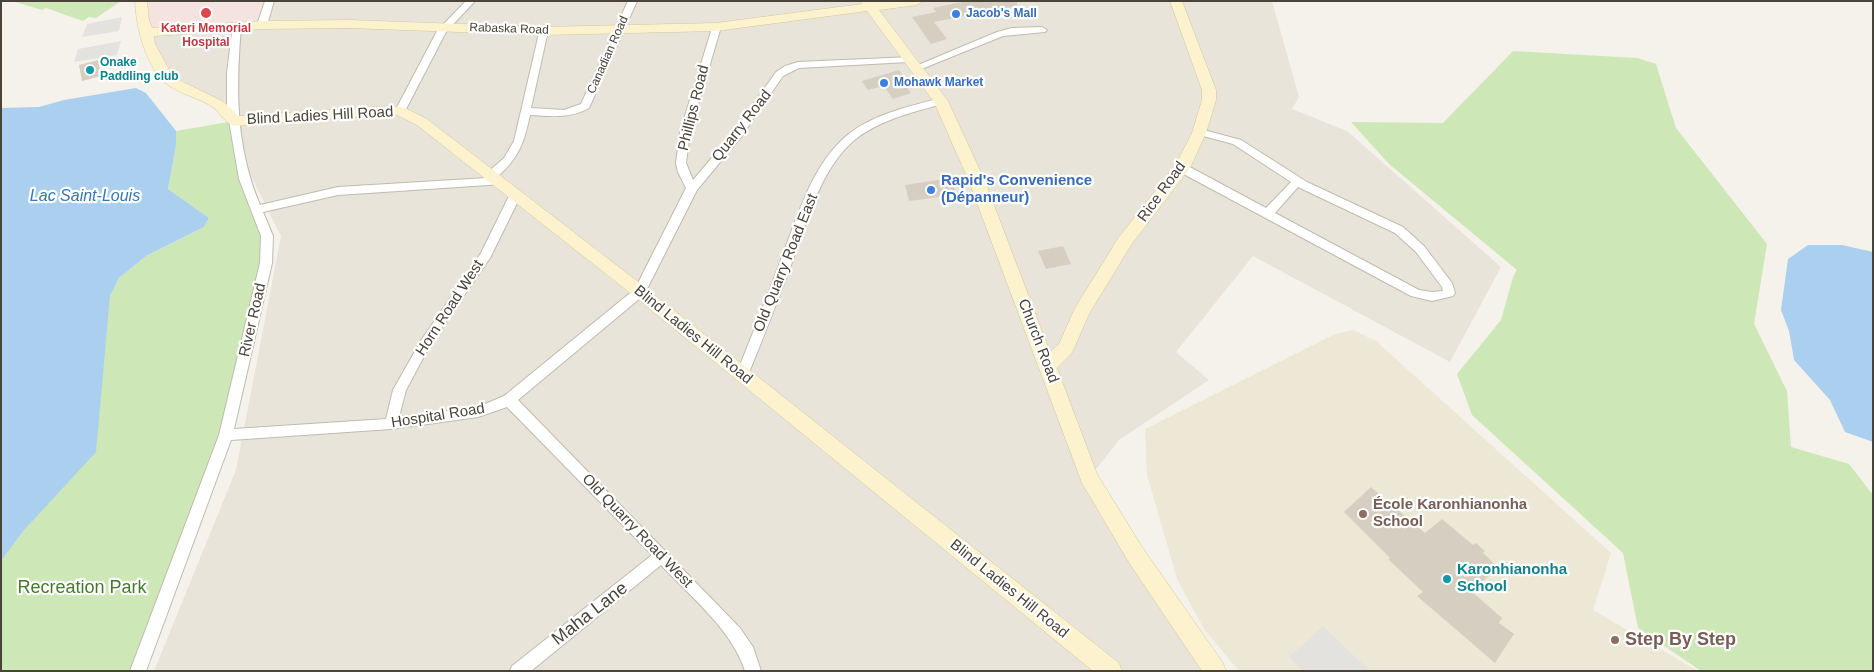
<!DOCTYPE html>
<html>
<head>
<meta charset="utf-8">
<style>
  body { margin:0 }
  #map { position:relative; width:1874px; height:672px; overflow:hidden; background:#f5f2eb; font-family:Helvetica,sans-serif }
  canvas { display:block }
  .frame { position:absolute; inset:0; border:2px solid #494339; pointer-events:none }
</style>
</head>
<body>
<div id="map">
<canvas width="1874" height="672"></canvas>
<div class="frame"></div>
</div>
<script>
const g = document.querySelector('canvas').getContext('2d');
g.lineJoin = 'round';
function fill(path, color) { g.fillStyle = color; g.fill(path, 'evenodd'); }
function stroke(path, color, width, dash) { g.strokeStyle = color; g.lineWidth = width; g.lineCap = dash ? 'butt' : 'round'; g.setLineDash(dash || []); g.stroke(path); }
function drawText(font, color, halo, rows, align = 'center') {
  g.font = font + ' Helvetica,sans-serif'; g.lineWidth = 4.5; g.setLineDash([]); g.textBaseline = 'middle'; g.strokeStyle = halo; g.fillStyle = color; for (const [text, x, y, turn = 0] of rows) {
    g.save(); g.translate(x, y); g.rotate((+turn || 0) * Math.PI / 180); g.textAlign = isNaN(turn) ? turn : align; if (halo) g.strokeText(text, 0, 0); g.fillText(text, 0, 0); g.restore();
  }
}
const residential = new Path2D(`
  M269,1h1003l27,96 -7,12 55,22 154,136 -51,95 -197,-106 -77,96 33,28 -90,60 -33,42 126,189h-1058l82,-201 45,-234 -30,-60 -15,-62 -78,-48 -10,-30z`);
const education = new Path2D(`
  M1353,330l23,11 235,212 -18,57 105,61h-459l-35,-42 -27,-50 -30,-104 -2,-46 190,-95z`);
const medical = new Path2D(`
  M147,1h122l-8,25 -113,10z`);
const green = new Path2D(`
  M12,1h109l-25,17 -7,-1 -6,4 -37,-13 -4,2z
  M1513,51l124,7 19,6 20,64 91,116 -13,80 33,67 4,56 58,17 24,31v176h-172l-63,-43 -15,-75 -151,-138 -15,-41 44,-54 12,-43 4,-7 -128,-106 -38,-42 92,1z
  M234,121l10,58 23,57 -41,199 -88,236h-137v-110l24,-32 85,-233 9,-18 27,-22 58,-29 5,-9 -41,-29 8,-44v-14z`);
const parking = new Path2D(`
  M122,17l-3,14 -37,6 5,-13z
  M121,41l-4,14 -43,7 4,-13z
  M1323,626l47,45h-67l-14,-14z`);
const water = new Path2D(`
  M136,88l10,5 30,38v14l-8,44 41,29 -5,9 -58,29 -27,22 -9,18 -14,156 -71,77 -24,32v-453l38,-1 25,-7z
  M1808,245h34l31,7v190l-28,-10 -15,-32 -36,-40 -5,-29 -8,-21 7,-51z`);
const building = new Path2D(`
  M967,1h50v5l-83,16 13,17 -16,5 -19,-27 24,-5 -3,-4z
  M98,60l3,16 -19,5 -3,-16z
  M899,70l7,10 -4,1 9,12 -18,6 -9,-13 -16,4 -6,-9z
  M952,178l4,17 -47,6 -4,-16z
  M1063,246l8,18 -25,5 -8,-18z
  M1371,487l54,46 17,-14 31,26 3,-2 9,8 -2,2 15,14 -26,25 30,26 -3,5 15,11 -19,29 -78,-67 6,-4 -35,-33 2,-1 -46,-46z`);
const street = new Path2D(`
  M265,1h9l-7,24 -5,3 -5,-3z
  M466,1h9l-29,31 -41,79 -1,2h-8l-1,-2 42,-80z
  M628,1h9l-48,107c-19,11 -39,8 -59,7 -6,28 -11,43 -34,63h7l1,3 -1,3 -165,11 -75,17 10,24 -1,27 -38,166 152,-10 7,-29 29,-51 59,-86 30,-61h8l2,3 -31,63 -60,87 -24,45 -7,27 79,-10 26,-11 131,-107 51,-101 -8,-16 -2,-9 4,-31 33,-107h6l2,2 -31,105 -4,31 7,17 40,-47 43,-61 9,-6 13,-4 113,-5v4l-3,1 -109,6 -16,8 -42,61 -44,53 -53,105 -126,105 222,228 13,19 8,24h-16c-12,-40 -55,-75 -84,-106l-130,106h-21l2,-5 140,-111 -145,-148 -29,10 -87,12 -160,11 -85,231h-16l89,-236 41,-172 1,-27 -22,-57 -12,-70v-36l6,-49 3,-1 5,3c-5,63 -6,119 19,179l78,-18 149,-9v-5l17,-15 10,-17 26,-112 3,-1 5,3 -17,77 33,2 17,-6z
  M1042,27l5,3 -2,2 -42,4 -84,34h-6l-2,-2 86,-36 15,-4z
  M941,98l5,3 -1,2c-30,9 -63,16 -88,35 -37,29 -50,85 -66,127 -14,37 -28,74 -43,110l-1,4h-10l-1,-4c15,-37 30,-75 44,-113 17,-43 31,-99 70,-129 25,-19 60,-27 91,-35z
  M1200,129l41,11 66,42 96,45 21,19 28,37 3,10 -2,3 -21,5 -21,-5 -233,-125 -1,-3 1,-3h8l80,43 25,-26 -58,-38 -37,-10 -1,-2 1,-2zM1298,187l97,46 21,19 26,35 1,4 -11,1 -13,-2 -144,-77z`);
const secondary = new Path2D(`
  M135,1h12l2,19 3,8 110,-7 87,-1 194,7 173,-4 146,-19 -2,-3h63l-6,4 -38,5 69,91 36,78 66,173 9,-8 16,-36 44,-71 56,-71 17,-33 10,-33v-10l-32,-89h12l34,89v10l-10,33 -16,35 -59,77 -42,69 -17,39 -15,15 40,106 45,73 81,116 3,8h-24l-74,-110 -46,-78 -114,-304 -34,-77 -67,-91 -151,20 -173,4 -194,-7 -87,1 -108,7 1,8 16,29 8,7 45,22 14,14 153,-10 14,2 22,11 219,169 473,375 3,8h-29l-459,-375 -217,-171 -20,-10 -6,-1 -157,12c-9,-3 -13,-12 -20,-18 -14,-10 -32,-13 -46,-23 -22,-16 -32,-58 -33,-84z`);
const markers = [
  [206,13,6,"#e0444e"],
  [956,14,5,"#3f7fe0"],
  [90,70,5,"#0f9aa8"],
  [884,83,5,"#3f7fe0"],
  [931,190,5,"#3f7fe0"],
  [1363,514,5,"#8d6e63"],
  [1447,579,5,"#0f9aa8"],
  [1615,640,5,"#8d6e63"]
];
const farShopnames = [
  ["Jacob's Mall",966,14],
  ["Mohawk Market",894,83]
];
const farHealthnames = [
  ["Kateri Memorial",206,29],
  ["Hospital",206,43]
];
const farStreetnames = [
  ["Rabaska Road",509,29,2],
  ["Canadian Road",608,55,-66]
];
const farCulturenames = [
  ["Onake",100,63],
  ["Paddling club",100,77]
];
const streetNames = [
  ["Phillips Road",694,108,-76],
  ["Blind Ladies Hill Road",320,116,-3],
  ["Quarry Road",742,126,-52],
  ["Rice Road",1162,192,-54],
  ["Old Quarry Road East",786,263,-68],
  ["Horn Road West",450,308,-57],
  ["River Road",253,320,-77],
  ["Blind Ladies Hill Road",693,335,39],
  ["Church Road",1038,341,69],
  ["Hospital Road",438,416,-9],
  ["Old Quarry Road West",637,531,46],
  ["Blind Ladies Hill Road",1009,589,39]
];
const shopNames = [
  ["Rapid's Convenience",941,181],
  ["(Dépanneur)",941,198]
];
const educationNames = [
  ["École Karonhianonha",1373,505],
  ["School",1373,522]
];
const cultureNames = [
  ["Karonhianonha",1457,570],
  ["School",1457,587]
];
const waterNames = [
  ["Lac Saint-Louis",85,197]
];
const nearParknames = [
  ["Recreation Park",82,588]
];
const nearStreetnames = [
  ["Maha Lane",590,614,-38]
];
const nearEducationnames = [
  ["Step By Step",1625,640]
];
fill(residential, '#e8e4d9');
fill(education, '#ede8d6');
fill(medical, '#f4e3df');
fill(green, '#cee7b6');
fill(parking, '#e4e2df');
fill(water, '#abcfee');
fill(building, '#d6cfc1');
stroke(street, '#c0bbae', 2);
stroke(secondary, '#d2c79d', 1);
fill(street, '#fff');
fill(secondary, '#fcf3ce');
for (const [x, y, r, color] of markers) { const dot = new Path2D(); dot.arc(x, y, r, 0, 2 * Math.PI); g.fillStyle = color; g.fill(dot); stroke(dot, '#fff', 2); }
drawText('bold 12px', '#366cbe', '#fff', farShopnames, 'left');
drawText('bold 12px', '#be3a42', '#fff', farHealthnames);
drawText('12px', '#494339', '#fff', farStreetnames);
drawText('bold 12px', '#0d838f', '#fff', farCulturenames, 'left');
drawText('15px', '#494339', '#fff', streetNames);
drawText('bold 15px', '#366cbe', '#fff', shopNames, 'left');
drawText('bold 15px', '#785e54', '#fff', educationNames, 'left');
drawText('bold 15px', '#0d838f', '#fff', cultureNames, 'left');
drawText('italic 16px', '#3676b1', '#fff', waterNames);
drawText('18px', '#46792e', '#fff', nearParknames);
drawText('18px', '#494339', '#fff', nearStreetnames);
drawText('bold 18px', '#785e54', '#fff', nearEducationnames, 'left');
</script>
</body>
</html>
